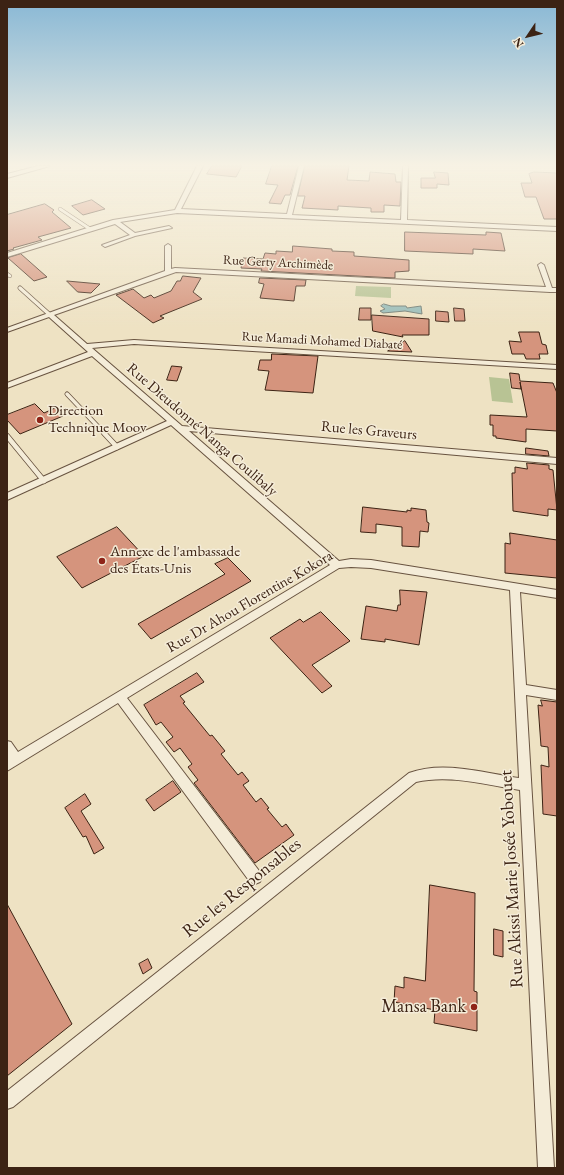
<!DOCTYPE html>
<html>
<head>
<meta charset="utf-8">
<style>
  body { margin:0 }
  #map { position:relative; width:564px; height:1175px; overflow:hidden; background:#eee2c3; font-family:"EB Garamond",serif }
  canvas { display:block }
  .frame { position:absolute; inset:0; border:8px solid #3c2314; pointer-events:none }
  .north { position:absolute; left:508px; top:16px; width:40px; height:40px; -webkit-text-stroke:3px #f4ecd8; paint-order:stroke; rotate:235deg; font-size:11px; font-weight:700; line-height:16px; text-align:center; color:#3c2314 }
  .north::after { content:''; display:block; margin:auto; width:14px; height:18px; background:#3c2314; clip-path:polygon(50% 0,100% 100%,50% 72%,0 100%) }
</style>
</head>
<body>
<div id="map">
<canvas width="564" height="1175"></canvas>
<div class="frame"></div>
<div class="north">N</div>
</div>
<script>
const g = document.querySelector('canvas').getContext('2d');
g.lineJoin = 'round';
function fill(path, color) { g.fillStyle = color; g.fill(path, 'evenodd'); }
function stroke(path, color, width, dash) { g.strokeStyle = color; g.lineWidth = width; g.lineCap = dash ? 'butt' : 'round'; g.setLineDash(dash || []); g.stroke(path); }
function drawText(font, color, halo, rows, align = 'center') {
  g.font = font + ' "EB Garamond",serif'; g.lineWidth = 3; g.setLineDash([]); g.textBaseline = 'middle'; g.strokeStyle = halo; g.fillStyle = color; for (const [text, x, y, turn = 0] of rows) {
    g.save(); g.translate(x, y); g.rotate((+turn || 0) * Math.PI / 180); g.textAlign = isNaN(turn) ? turn : align; if (halo) g.strokeText(text, 0, 0); g.fillText(text, 0, 0); g.restore();
  }
}
const green = new Path2D(`
  M356,286l35,1v11l-36,-2z
  M489,377l20,2 4,24 -21,-2z`);
const water = new Path2D(`
  M384,304l7,2h15l1,2 14,-2 1,8 -17,-3 -22,2 -3,-2 5,-2 -4,-3z`);
const building = new Path2D(`
  M212,166h30l-6,11 -29,-3z
  M272,166h26l-8,29h-5l-4,9 -12,-1 9,-18 -12,-1z
  M305,166h44l-2,14 22,1 1,-9 25,2 1,8h5l-1,24 -16,-1v7h-13v-4l-33,-2v4l-36,-2 3,-12h-7z
  M434,172l14,1 1,12 -12,-1v4h-16v-10h14z
  M534,172l23,1v46h-13l-8,-22h-11l-4,-14h11l-3,-9z
  M92,200l13,9 -22,6 -11,-9z
  M45,204l9,6 -2,2 19,16 -33,9 4,3 -29,8 1,1 -7,2v-36z
  M405,232l81,3v-3l15,1 4,18 -32,-2v5l-68,-3z
  M293,246l39,3v2l22,1v4l55,4v11l-14,1v6l-134,-7 1,-2 -21,-1 2,-10 20,1 2,-6 11,1v-3l16,1z
  M21,254l26,23 -13,4 -26,-23z
  M183,276l18,2 -8,14 9,7 -42,17 4,2 -11,5 -37,-28 17,-6 11,9 7,-3 3,3 17,-7 6,-10h3z
  M260,278l46,2 -1,6h-9l-2,15 -34,-3 4,-14 -5,-1z
  M67,281l33,3 -9,9 -13,-1z
  M360,308h11v12h-12z
  M454,308l10,1 1,12h-10z
  M436,311l12,1 1,10 -13,-1z
  M372,315l57,4v16h-27l1,2 -30,-6z
  M519,332h20l3,12 4,1 2,9h-9l1,5h-14l-2,-5h-12l-3,-13 12,1z
  M405,341l7,11 -24,-1z
  M272,354l46,2 -5,37 -48,-3 4,-19 -11,-1 2,-10h11z
  M172,366l10,1 -5,14 -10,-1z
  M510,373l9,1 1,7 33,2 4,10v38l-31,-2v13l-30,-4v-2h-3v-11h-3v-10l37,2 -7,-35 1,7 -9,-1z
  M35,404l9,9 11,-5 8,8 -43,18 -13,-14v-5z
  M526,448l22,3 1,5 -23,-2z
  M527,463l22,2v4l4,1 4,40 -9,-1v7l-35,-5 -1,-38h3v-6l12,2z
  M363,507l44,5v-2l4,1v-3l15,2 1,12 2,1 -1,9 -8,-1 -1,16 -17,-1v-19l-26,-3v9l-15,-1z
  M117,527l27,29 -62,32 -25,-31z
  M510,533l47,7v38l-52,-5v-30l5,1z
  M228,558l23,23 -100,58 -13,-15 87,-50 -10,-10z
  M400,590l27,2 -8,53 -34,-6v3l-24,-3 5,-33 31,5 1,-6h2z
  M321,612l29,29 -38,24 20,21 -10,7 -52,-55 30,-19 3,3z
  M197,673l7,9 -24,14 5,6 -2,1 27,33 2,-1 13,16 -4,3 17,21 4,-3 7,9 -6,4 13,17 5,-4 8,10 -2,1 15,18 4,-3 8,11 -39,28 -61,-80 4,-3 -10,-13 4,-3 -12,-16 -6,4 -8,-10 7,-5 -12,-15 -5,3 -12,-20z
  M541,700l16,2v114l-14,-2 -2,-49 8,2 -1,-20 -7,-1 -3,-41 4,1z
  M173,781l8,11 -27,19 -8,-11z
  M85,794l6,10 -10,7 23,37 -10,6 -8,-18 -3,1 -18,-29z
  M430,885l45,8 -1,98 3,1v39l-43,-8 1,-13 -41,-8 1,-16 9,2v-11l21,4z
  M7,904l65,120 -65,52z
  M494,929l9,2v26l-9,-2z
  M148,959l4,9 -9,6 -4,-10z`);
const serviceFar2 = new Path2D(`
  M60,209l30,20
  M7,274l3,2`);
const serviceFar1 = new Path2D(`
  M20,288l30,27
  M67,394l38,40`);
const service = new Path2D(`
  M104,433l13,14
  M7,436l37,45`);
const minor = new Path2D(`
  M197,166h6l-22,43 106,5 12,-48h5l-12,49 109,5 2,-54h5l-1,54 150,7v4l-380,-18 -57,9 15,11 34,-7 3,2 -37,8 -30,11 -3,-2 28,-10 -15,-11 -108,33v-4l106,-33 62,-10z
  M168,244l3,2v23l4,-1 371,19 -8,-22 3,-2 3,2 8,23h5v4h-7l-374,-20 -122,43 33,29 47,-4 423,25v4l-423,-25 -42,4 90,78 375,32v6l-368,-33 150,130 12,-2 20,1 186,30v8l-37,-6 6,93 31,5v10l-31,-5 28,473h-16l-18,-378c-34,-5 -70,-16 -104,-8l-403,325 -6,2v-18l402,-318c34,-13 75,0 110,5l-9,-188 -139,-22 -20,-1 -12,1 -212,130 133,174 2,5 -2,5 -5,2 -5,-2 -132,-179 -111,68v-30l4,1 7,10 312,-187 -159,-140 -164,75v-7l160,-72 -75,-65 -85,32v-5l81,-31 -39,-35 -42,15v-4l158,-57v-25z`);
const secondary = new Path2D(`
  M38,166h12l-43,12v-4z`);
const markers = [
  [40,420,4,"#8f2418"],
  [102,561,4,"#8f2418"],
  [474,1007,4,"#8f2418"]
];
const farStreetnames = [
  ["Rue Gerty Archimède",278,263,3],
  ["Rue Mamadi Mohamed Diabaté",322,341,3]
];
const poiNames = [
  ["Direction",48,411],
  ["Technique Moov",48,428],
  ["Annexe de l'ambassade",110,552],
  ["des États-Unis",110,569]
];
const streetNames = [
  ["Rue Dieudonné Nanga Coulibaly",202,430,41],
  ["Rue les Graveurs",369,431,5],
  ["Rue Dr Ahou Florentine Kokora",250,602,-30]
];
const nearStreetnames = [
  ["Rue Akissi Marie Josée Yobouet",512,879,-93],
  ["Rue les Responsables",242,888,-39]
];
const nearPoinames = [
  ["Mansa Bank",466,1007]
];
fill(green, '#b8c394');
fill(water, '#9abdb9');
stroke(water, '#747f77', 1);
fill(building, '#d5947d');
stroke(building, '#3c2314', 1);
stroke(serviceFar2, '#685340', 4);
stroke(serviceFar1, '#685340', 5);
stroke(service, '#685340', 6);
stroke(minor, '#685340', 2);
stroke(secondary, '#3c2314', 2);
stroke(serviceFar2, '#f4ecd8', 3);
stroke(serviceFar1, '#f4ecd8', 3.5);
stroke(service, '#f4ecd8', 4.5);
fill(minor, '#f4ecd8');
fill(secondary, '#f4ecd8');
const sky = g.createLinearGradient(0, 0, 0, 330);
sky.addColorStop(0, '#89b8d5');
sky.addColorStop(0.5, '#f7f2e4');
sky.addColorStop(1, '#f7f2e400');
g.fillStyle = sky;
g.fillRect(0, 0, 564, 330);
for (const [x, y, r, color] of markers) { const dot = new Path2D(); dot.arc(x, y, r, 0, 2 * Math.PI); g.fillStyle = color; g.fill(dot); stroke(dot, '#f4ecd8', 1.5); }
drawText('13px', '#3c2314', '#f4ecd8', farStreetnames);
drawText('15px', '#3c2314', '#f4ecd8', poiNames, 'left');
drawText('15px', '#3c2314', '#f4ecd8', streetNames);
drawText('18px', '#3c2314', '#f4ecd8', nearStreetnames);
drawText('18px', '#3c2314', '#f4ecd8', nearPoinames, 'right');
</script>
</body>
</html>
